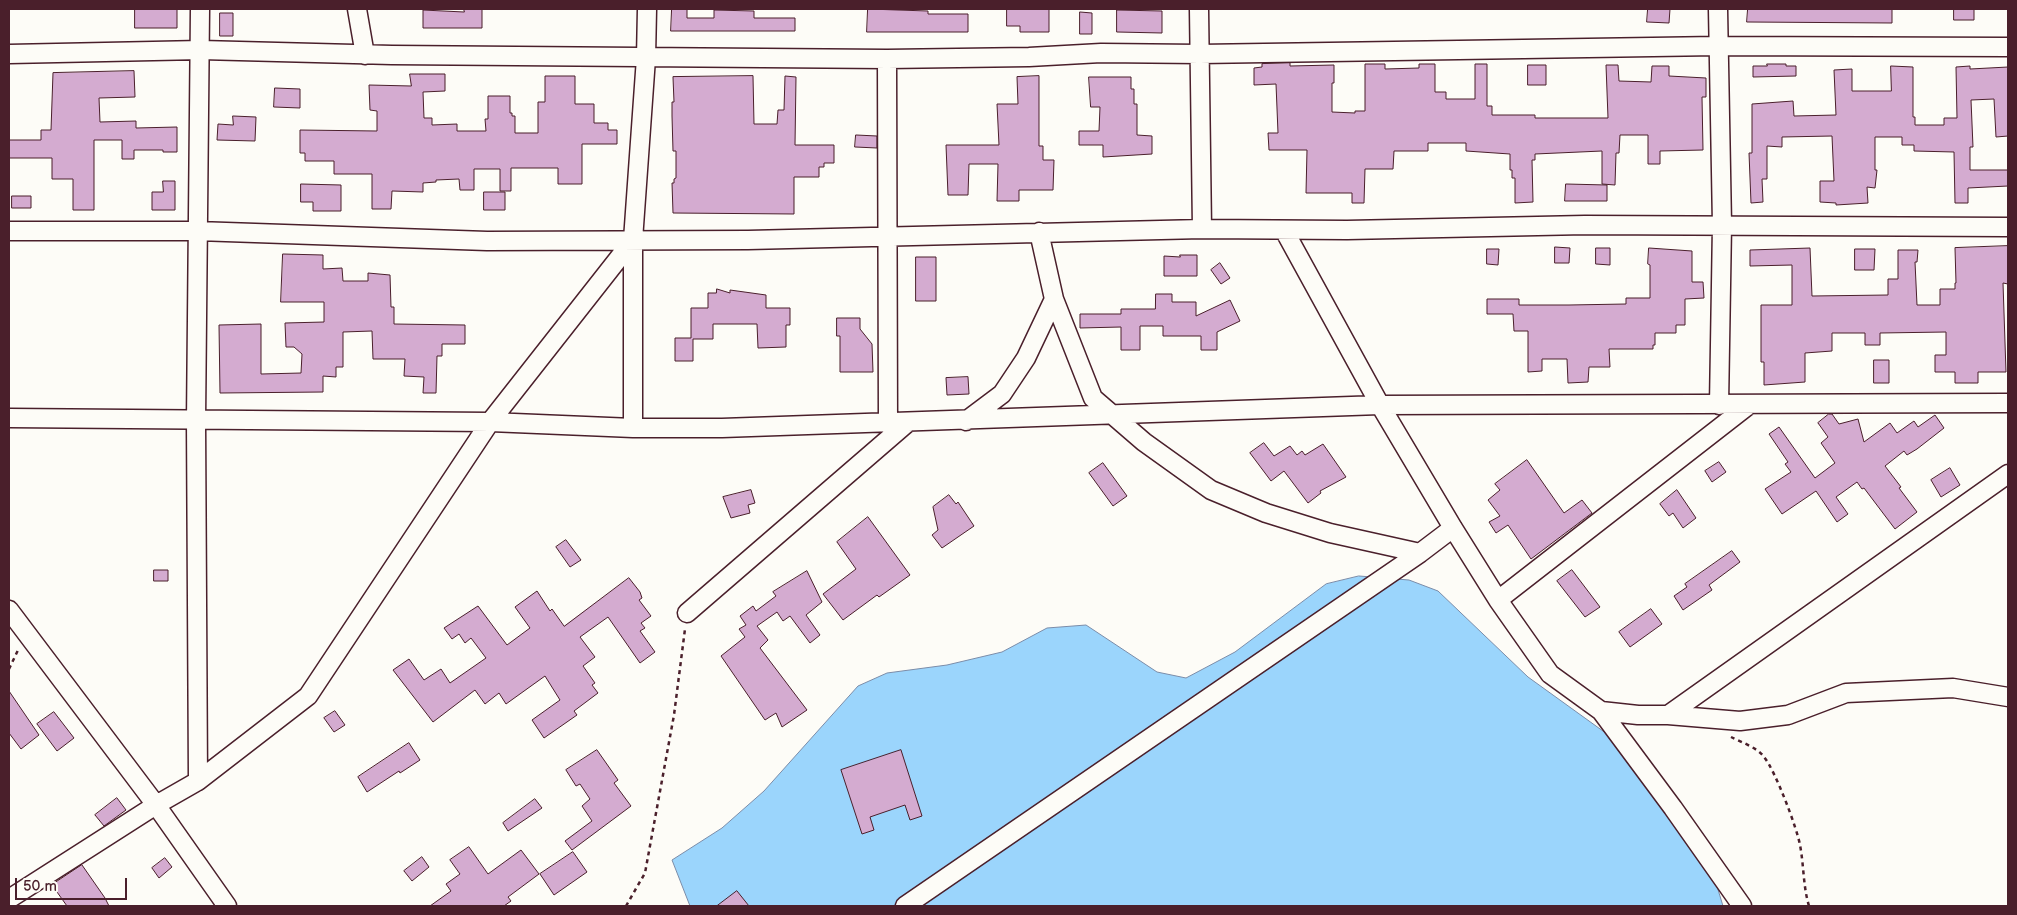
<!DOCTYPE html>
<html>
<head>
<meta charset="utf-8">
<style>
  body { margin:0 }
  #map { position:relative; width:2017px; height:915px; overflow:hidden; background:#fdfcf7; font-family:"Balsamiq Sans",sans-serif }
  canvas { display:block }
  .frame { position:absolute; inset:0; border:10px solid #4a1f2b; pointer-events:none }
  .scale { position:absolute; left:15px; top:878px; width:112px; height:22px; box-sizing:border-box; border:2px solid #4a1f2b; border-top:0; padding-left:6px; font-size:15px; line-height:18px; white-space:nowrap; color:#4a1f2b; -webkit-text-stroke:4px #fdfcf7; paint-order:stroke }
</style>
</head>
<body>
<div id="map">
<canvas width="2017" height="915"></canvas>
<div class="frame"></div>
<div class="scale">50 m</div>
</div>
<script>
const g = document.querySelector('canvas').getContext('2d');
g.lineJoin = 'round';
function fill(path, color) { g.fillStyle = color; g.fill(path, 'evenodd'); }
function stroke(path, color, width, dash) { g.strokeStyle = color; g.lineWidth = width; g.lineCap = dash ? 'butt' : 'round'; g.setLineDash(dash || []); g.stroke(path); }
const water = new Path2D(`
  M1359,576l50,4 29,11 90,86 86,62 102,144 7,23h-1033l-18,-46 50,-32 42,-37 94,-105 29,-13 60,-8 55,-13 45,-24 39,-3 71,47 29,6 49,-26 91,-68z`);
const building = new Path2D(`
  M135,9h42v19h-42z
  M464,9h18v19h-59v-18l41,2z
  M672,9h15v9h27v-8l40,1v7h41v13h-124z
  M868,9l60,2v3h40v18h-101z
  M1007,9h42v23h-29v-6h-13z
  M1648,9h22l-1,14 -22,-1z
  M1748,9h144v14l-145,-1z
  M1954,9h20v11h-20z
  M1117,10l45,1v22l-45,-1z
  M1080,12l12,1v21h-12z
  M220,13h13v23h-13z
  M1290,63v3l44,-1v18h-2v29l23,1v-2h10v-47h20v5l34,-1v-4h16v28h11v7h29v-35h12v42h5v9h43v3h73l-2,-53h12l1,16 32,1 1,-16h17v10l37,2v19h-4l1,53 -43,1v13h-12v-29h-28l-1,18h-3l-1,32 -13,-1v-33l-67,3v6h-3l1,42 -18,1v-25h-3v-8h-2v-16l-44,-3v-8h-38v8h-34l-1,18h-28l-1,34h-12v-10h-46l1,-43h-38l-1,-17h10l-2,-49 -22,1v-17l8,-1v-3z
  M1767,64h19v2h10v10l-43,1v-11h14z
  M1528,65h18v20h-18z
  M1891,66l22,1v50h2v8h29v-7h13l-1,-51 14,-1v3l38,-2v69l-12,1 -2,-38 -23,1 2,47h-3v23h38v16l-40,2v15h-13l-1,-51 -40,-1v-6h-12v-8h-27v33h2l-2,18 -8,-1 1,16 -32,2v-2l-16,-1v-21h14l-2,-45 -50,1v10l-15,-1v33h-5l1,23 -12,1 -2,-50h3v-49l41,-3 1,15 42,-1 -2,-45 18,-1v22h39z
  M134,71l1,26 -36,1 1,24 36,-1v7l41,-1v25h-14v-2h-29v9h-12v-19h-28v70h-21v-31h-21v-21h-43v-18h32v-10h10l2,-57z
  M410,74h35v17l-22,1 1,26h8v7l25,-1v7h29l-1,-12h3v-23h22v17h2v3h3v17h23v-31h7v-26h30v28h19v19h14v7h9v14h-35v40h-24v-16h-47v23h-11v-22h-26v21h-14l-1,-11 -23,1v2l-13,1v9l-31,-1 -1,18h-19v-35h-38v-13h-29v-8h-5v-23l77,1v-20l-7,-1 -1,-25 42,1z
  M753,76l1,48h23l1,-14h6l1,-34 11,1 -1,68h39v18h-10v4h-5v10h-25v37l-121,-1 -1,-30h2v-4l2,-1v-27h-3l-1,-35v-14h2l-1,-25z
  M1039,76v70h4v14h11l-1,30h-34v11h-22l1,-37h-29l-1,31h-20l-2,-50h53l-2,-41h21l-1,-27z
  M1089,77h42v12h3v15h3v31l15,1v18l-49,3v-12h-24v-14h20l1,-24h-9z
  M275,88l25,1v19l-26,-1z
  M233,116l23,1 -1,24 -38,-1 1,-16 15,1z
  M856,135l21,1v12l-22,-1z
  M163,181h12v29h-23v-18h11z
  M301,184l40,1v26h-28v-9h-12z
  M1566,184l41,1v16h-42z
  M484,192h21v18h-21z
  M12,196h19v12h-19z
  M2008,246v38l-5,-1 3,89h-28v11h-23v-11h-20v-17h11v-23l-66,1v12h-15v-12h-33v18l-27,2v29l-41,3v-23h-3v-57h31v-40l-42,1v-16l60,-2 2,48 76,-1v-16h10v-29h20l-1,12h-2l2,43h23v-16h15v-6h1l-1,-35z
  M1555,247l15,1 -1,15h-14z
  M1596,248h14v17l-14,-1z
  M1649,248l43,3v31h11l1,16 -19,1v26h-9v8h-21v12h-2v4h-44l1,18h-21l-1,15 -20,1 -1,-24h-25v12l-14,1v-41h-14l-1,-17h-26v-15h32v6h50l57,-1v-6h24v-33l-2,-1z
  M1487,249h12l-1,16 -11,-1z
  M1855,249h20l-1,21h-19z
  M283,254l40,1v14l19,-1 1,13h25v-8l22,2 1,32h3v17l71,1v19h-23v12h-5l-1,37h-13l1,-16 -20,-1 1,-17h-32l-1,-28 -29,1v35h-7v10l-13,-1v16l-103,1 -1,-68 42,-1v50l40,-1 1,-19 -8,-7h-8l-1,-24 39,-1v-20h-43z
  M1180,255h17v21h-33v-20l16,1z
  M916,257h20v44h-20z
  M1220,263l10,15 -9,6 -10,-14z
  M717,289l13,4v-3l36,5v13h24v17h-4v22l-28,1 -1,-24h-44v15h-20v22h-18v-23h16v-30h17v-15h8z
  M1156,294h16v8h24v14l34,-16 10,21 -23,11v18h-16v-14h-38v-10h-23v24h-19v-23l-41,1v-14h41v-5h34z
  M837,318h23v11l12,15 1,28h-33v-36h-3z
  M1874,360h15v23h-15z
  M968,377l1,17 -22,1 -1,-17z
  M1829,414h3l7,10 19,-5 6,23 26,-19 7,10 17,-12 4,6 17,-12 9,13 -27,21 -10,6 -3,-4 -19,15 16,21 -2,1 18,24 -22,17 -31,-41 -2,1 -5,-7 -21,15 12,17 -11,8 -21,-31 -34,23 -17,-25 26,-17 -6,-8 3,-2 -19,-28 10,-7 36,51 20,-15 -14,-20 7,-6 -10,-14z
  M1264,443l10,13 16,-10 7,9 5,-4 3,4 18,-11 23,33 -26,14 1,2 -13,10 -24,-32 -13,10 -21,-28z
  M1527,460l37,53 18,-13 10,13 -61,46 -23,-34 -12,8 -7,-11 11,-6 -12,-16 12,-10 -5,-6z
  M1719,462l7,10 -14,10 -7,-11z
  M1103,463l24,33 -14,10 -24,-33z
  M1950,468l10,17 -19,12 -10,-17z
  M751,490l4,13 -7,2 2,8 -19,5 -8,-21z
  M1677,490l19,28 -13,10 -10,-15 -4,3 -9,-12z
  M949,495l7,9 2,-2 16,24 -32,22 -10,-13 6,-5 -5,-23z
  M868,517l42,58 -31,22 -2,-2 -34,25 -20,-26 33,-25 -19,-27z
  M566,540l15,20 -11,7 -14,-20z
  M1732,551l8,11 -31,23 3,5 -29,20 -9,-14 13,-9 -2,-3z
  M154,570h14v11h-14z
  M1572,570l28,37 -15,10 -28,-36z
  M807,571l15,31 -16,13 14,20 -10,8 -20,-27 -7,5 -6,-9 -20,14 11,14 -8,8 47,62 -25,17 -6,-14 -11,7 -44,-64 24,-19 -6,-8 7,-4 -6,-9 13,-10 3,5 20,-15 -3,-4z
  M629,578l11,14 2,6 -3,2 12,16 -10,7 4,5 -5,3 15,21 -15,11 -32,-46 -28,20 15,20 -12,9 12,17 -3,2 6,8 -24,18 3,4 -33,23 -12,-18 28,-20 -15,-24 -39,28 -7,-11 -14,11 -10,-14 -42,32 -40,-52 16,-11 15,21 17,-11 9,14 36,-25 -15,-20 -6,5 -6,-9 -7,5 -8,-11 34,-22 29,39 23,-17 -15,-21 22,-16 13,20 2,-2 12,17z
  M1651,609l11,15 -32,23 -11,-15z
  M9,691l30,44 -18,14 -12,-16z
  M335,711l10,14 -11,7 -10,-14z
  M54,712l20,26 -17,13 -20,-27z
  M409,743l11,17 -20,13 -1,-2 -32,21 -9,-15z
  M597,750l21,30 -4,3 17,23 -59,44 -7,-9 27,-20 -10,-15 8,-7 -10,-15 -4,2 -10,-16z
  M901,750l21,66 -12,4 -5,-15 -35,12 4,13 -12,4 -21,-64z
  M117,798l9,12 -22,16 -9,-11z
  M535,799l7,9 -34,23 -5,-8z
  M469,847l19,27 33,-24 18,24 -31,23 3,4 -7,5h-74l21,-15 -5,-7 14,-10 -10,-14z
  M573,852l14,20 -33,23 -14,-21z
  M422,857l7,10 -17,14 -8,-10z
  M165,858l7,9 -13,11 -7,-10z
  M82,865l23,33 4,8h-42l-15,-21z
  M737,891l12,15h-32z`);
const path = new Path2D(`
  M9,669l10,-21
  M1731,737c10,5 27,11 33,20 11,13 33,71 36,88 4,21 3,41 9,61
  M626,906l19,-33 29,-158 11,-86`);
const minor = new Path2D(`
  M357,9l8,46
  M1199,9l3,220
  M1718,9l4,216 -3,180
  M9,54l192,-4 191,5 495,4 142,-2 72,-4 99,1 517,-8 291,1
  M887,59l1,365
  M1284,230l96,175 73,123 45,72 52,74 51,37 37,4h30l340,-241
  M9,231h188l290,10 261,-1 454,-11 145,1 238,-5 423,2
  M1039,232l15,67 39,99 51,44 67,48 55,23 64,20 90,20
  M9,418l481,4 143,6h89l658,-23 628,-2
  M966,421l36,-27 24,-36 28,-59
  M633,428v-188l13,-182 1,-49
  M1498,600l252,-196
  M9,610l147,195 71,101
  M687,613l220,-190
  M1601,711l72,97 69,98
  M1668,715l72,6 48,-6 58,-22 107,-5 55,9
  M198,781l-2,-360 4,-412
  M9,899l147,-94 42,-24 110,-85 182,-274 143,-182
  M905,906l515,-353 33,-25`);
fill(water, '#9bd5fc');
stroke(water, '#7b8ca8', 1);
fill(building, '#d4abd0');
stroke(building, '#4a1f2b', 1);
stroke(minor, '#4a1f2b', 21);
stroke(path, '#4a1f2b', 2.5, [4, 4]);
stroke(minor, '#fdfcf7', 18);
</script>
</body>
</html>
